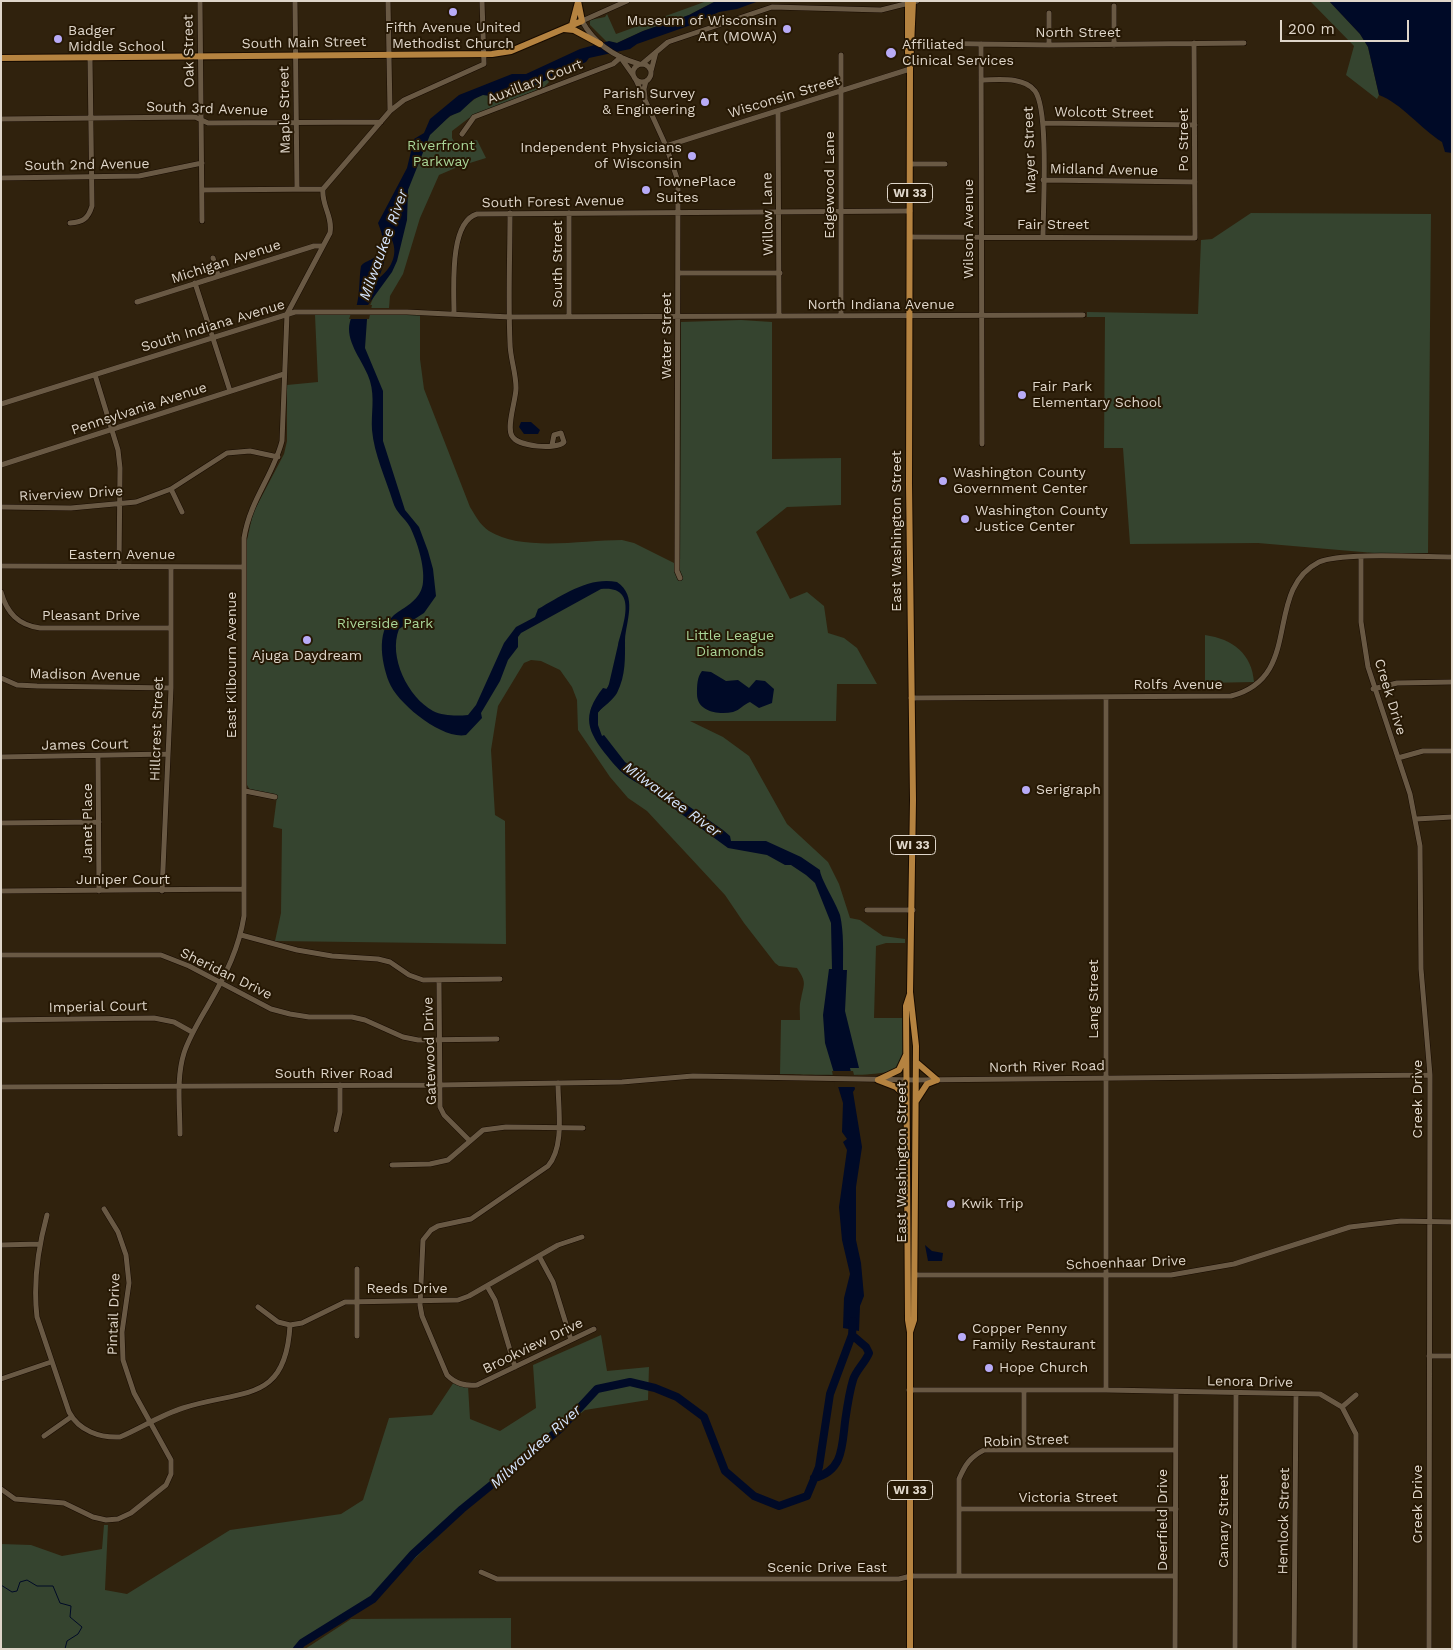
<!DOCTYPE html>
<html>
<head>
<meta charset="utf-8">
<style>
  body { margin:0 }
  #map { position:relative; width:1453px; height:1650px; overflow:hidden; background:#30220d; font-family:"Work Sans",sans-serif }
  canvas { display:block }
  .frame { position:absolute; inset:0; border:2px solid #dfd6ca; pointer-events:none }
  .scale { position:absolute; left:1280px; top:20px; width:129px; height:22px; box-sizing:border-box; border:2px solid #dfd6ca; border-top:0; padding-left:6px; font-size:15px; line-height:18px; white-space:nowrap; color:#dfd6ca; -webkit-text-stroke:4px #261804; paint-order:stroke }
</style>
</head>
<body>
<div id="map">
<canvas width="1453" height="1650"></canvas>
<div class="frame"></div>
<div class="scale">200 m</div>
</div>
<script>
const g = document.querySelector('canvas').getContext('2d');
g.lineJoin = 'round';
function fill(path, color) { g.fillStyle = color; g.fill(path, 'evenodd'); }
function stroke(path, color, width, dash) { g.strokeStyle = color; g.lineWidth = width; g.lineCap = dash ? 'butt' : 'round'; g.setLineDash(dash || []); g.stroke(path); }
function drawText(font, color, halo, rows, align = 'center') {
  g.font = font + ' "Work Sans",sans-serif'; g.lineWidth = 4; g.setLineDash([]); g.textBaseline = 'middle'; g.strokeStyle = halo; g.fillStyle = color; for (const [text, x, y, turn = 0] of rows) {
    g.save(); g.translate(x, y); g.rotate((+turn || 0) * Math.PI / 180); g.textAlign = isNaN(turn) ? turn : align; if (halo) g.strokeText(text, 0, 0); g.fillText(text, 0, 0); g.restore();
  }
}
const green = new Path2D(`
  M707,1h9l-27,14 -46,16 -26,12 -10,-1 -17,-17v-5l15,-3 2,-3 9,20z
  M1310,1h19l31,33 8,13 11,48 -2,4 -31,-24 8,-29z
  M548,79l1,3 -5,5 -75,31 -17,13v7l3,5 22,-3 9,18 -26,8 -21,9 -19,43 -17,56 -13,22 -1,12h-20l7,-17 19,-31 11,-67 17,-47 7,-12 15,-14 37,-26 25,-3z
  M1251,213l180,1 -3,339h-54l-116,-10 -128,1 -7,-96h-19l1,-131h-18v-5l111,2 3,-74 11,-1z
  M315,315h105v44l4,30 46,118c5,8 10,18 19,24 34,21 93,9 133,9l12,3 46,23 1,-244 60,-2 31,2v137l69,-1v47l-54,2 -31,25 34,67 17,-7 17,14 4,27 16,5 13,10 20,36h-40l-1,37h-146l33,16 26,19 38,68 41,38 11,22 11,34 10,2 23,16 22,3v4h-19l-10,3 -2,72h29c0,14 4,39 -6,50 -11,11 -98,6 -117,6l1,-54h19c0,-7 -1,-15 1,-21 3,-16 6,-16 -4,-31l-18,-2 -4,-3 -31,-40 -19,-28 -78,-84 -19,-13 -18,-21 -32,-47 -1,-30 -5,-13 -12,-17 -19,-9 -10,-1 -7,3 -26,43 -7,44 4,65 10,6 1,123 -231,-3 6,-28 1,-84 -9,-2 4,-31 -27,-6 -3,-5v-245l6,-27 31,-59 3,-13v-56l31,-3z
  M1205,635c28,4 47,19 49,47l-49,1z
  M601,1335l6,36 42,-4 -1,33 -63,10 -94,75 -118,114 -71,44 -5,6h-296v-105l30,1 31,11 40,-7 2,-24h4l-3,65 22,4 103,-64 111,-16 22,-14 26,-82 43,-3 22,-33 14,4 2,33 30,12 36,-23 -3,-43z
  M511,1618v31h-206l46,-30z`);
const water = new Path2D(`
  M716,1h43l-22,8 -18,3 -28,13 -54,19 -7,5 -41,9 -3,4 -48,22 -30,7 -11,6 -14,-2 -9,4 -14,13 -10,4 -20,19 -22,55 -1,30 -10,41 -5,11 -24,33 -3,43 18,43v50l22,69 14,17 9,24 5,18 3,27 -12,17 -25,16c-11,28 9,68 34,82 10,5 24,5 35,4l8,-10 28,-62 12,-16 19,-10 3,-8c23,-13 51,-33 79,-27 21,14 9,39 8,58 0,18 1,35 -8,53 -4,7 -13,13 -19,19v13l4,11 2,-1 21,27 98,68 7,6 1,5h35l35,16 19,13c0,8 16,33 20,45 4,17 3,38 3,55h4l-2,41 14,57h-9l5,21 -2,3 9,55 -6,40v53l5,23 3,33 -4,10 -1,25 -16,-3 1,-30 6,-24 -8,-34 -3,-33 8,-57 -4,-8 4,-3 -5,-7 1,-29 -18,-60 -2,-28 6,-46h3l-1,-46 -16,-40 -9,-8 -15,-10h-6l-18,-10 -39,-7 -85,-62c-17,-9 -23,-14 -35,-29 -21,-26 -27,-41 -5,-69l4,1 2,-5c3,-13 6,-26 9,-39 5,-21 21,-60 -17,-56l-80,44 -3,4v10l-10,13 -8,21 -19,32 1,5 -16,17c-24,5 -69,-32 -77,-53 -8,-21 -14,-55 9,-70 11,-7 24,-15 25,-30 2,-16 -6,-41 -13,-55 -5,-9 -14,-14 -17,-25 -7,-23 -19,-48 -21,-72 -1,-17 3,-32 -2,-49 -5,-17 -21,-34 -21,-52 0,-9 5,-17 8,-25 3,-13 2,-26 4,-38 4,-5 9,-5 14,-9 13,-10 7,-23 3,-34l29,-55 7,-29 10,-6 6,-14 29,-24 53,-21h14l54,-25 29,-8 8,2 26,-12 46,-16zM391,238c10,19 -4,37 -20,45l13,-21v-7z
  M1329,1h123v152l-7,-1 -3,-10c-21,-13 -41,-39 -63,-47l-11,-48 -8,-13z
  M521,422h10l9,8 -2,4h-14l-5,-7z
  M702,671l9,1 15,9 12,-1 11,8 7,-8 9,1 9,8 -2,14 -13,5 -9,-6c-6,2 -10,8 -17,10 -14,3 -36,0 -36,-18 0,-8 0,-17 5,-23z
  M925,1245l7,6 11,2 -1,8h-14z`);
const pier = new Path2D(`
  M354,305h18l-3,14h-20z
  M832,1071h21l4,16h-22z`);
const stream = new Path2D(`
  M1,1585l11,7 5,-1 3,-9 7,-2 10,6h16l7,17 11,3 -1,11 12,10 -4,7 -11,7 -2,8`);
const river = new Path2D(`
  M370,290l10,-27
  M595,710l18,-23
  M814,1478c29,-7 28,-31 31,-56 2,-14 4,-29 8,-42 3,-10 12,-17 16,-27l-3,-6 -14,-12
  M297,1649l5,-6 71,-44 40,-45 49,-45 98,-80 37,-40 33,-7 25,6 22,9 27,20 21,54 29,25 25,10 28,-10 12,-29 11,-73 22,-59 1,-14`);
const minor = new Path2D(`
  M200,1l2,220
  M295,1l2,187
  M388,1l2,110
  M627,1l-45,20c12,22 33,36 57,43
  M1114,6v39
  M1049,13v32
  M912,43l137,2 195,-2
  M981,44l1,400
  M841,55v261
  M621,58l12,17
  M633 73a9 9 0 1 1 18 0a9 9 0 1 1-18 0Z
  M642,64l26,-22 104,-35 109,3 36,-9
  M651,71l5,-19
  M636,80l30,66 12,35 -1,390 3,7
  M981,80c16,0 43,-4 54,11 14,19 8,117 8,145
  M645,98l-1,-9 2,-8
  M778,111l1,205
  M1,119l194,-2 13,6 173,-1
  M1043,123l152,2
  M462,134l12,-17 139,-53 8,-7
  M666,146l244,-77
  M910,164h35
  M1,178l138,-2 63,-13
  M1043,180l152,2
  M202,190l121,-1
  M510,213c0,43 -2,87 0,130 0,15 6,29 6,45 0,12 -10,39 -4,48 6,11 45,14 52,6l-3,-9 -7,2 -2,10
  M569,213v103
  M70,223c13,-1 18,-4 22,-17l-2,-149
  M910,237l285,1 -1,-195
  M213,258l5,17
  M678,273h102
  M195,283l35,108
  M137,302l177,-56h9
  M454,313c0,-25 -5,-91 23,-99l433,-3
  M95,375l23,75 2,18 -1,99
  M1,404l294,-92h112l103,5 573,-2
  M1,465l283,-91
  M171,489l11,23
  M1,507l70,1 65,-6 35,-13 56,-36 23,-2 28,6
  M1361,557v65l7,45 42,127 10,52 1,123 9,106 -1,574
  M1,566l242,1
  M1,592c6,21 17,33 39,36h130
  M1,678l16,7 20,1 134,2
  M1373,689l24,-6 55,-1
  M911,698l320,-2c74,-19 31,-105 88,-134 21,-10 105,-5 133,-5
  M98,756l1,135
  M1,757l167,-3
  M1398,758l25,-7h29
  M245,791l30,6
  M1416,819l36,-2
  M1,823l98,-1
  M1,891l243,-2
  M162,891l9,-203v-121
  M867,910h46
  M241,935l56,15 35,6 46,3 12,3 19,13 14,5 77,-1
  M1,955h160l28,11 82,43 19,5 19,3h43l13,3 38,17 15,3 79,-1
  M439,980l1,127 4,8 26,26
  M1,1020l153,-2 20,4 18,10
  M558,1083c0,25 7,63 -10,83l-77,53 -33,7 -7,4 -8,10 -3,65 2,11 25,59c9,9 18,11 30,10l117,-56
  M1,1087l439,-2 182,-3 71,-6 222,4 515,-5
  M336,1130l4,-18v-27
  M180,1134c0,-26 -4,-56 4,-81 6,-18 17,-35 26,-51 16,-28 29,-54 34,-86v-378c6,-38 29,-62 38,-97l5,-127 43,-81c3,-17 -9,-28 -7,-44l67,-78 14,-11 80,-36 -2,-63
  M392,1165l38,-1 18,-4 35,-30 23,-3 77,1
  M47,1215c-9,33 -14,68 -10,102l32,95c10,19 31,26 51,25 21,-9 41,-22 63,-29 59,-19 103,-4 107,-83
  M1,1245l38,-1
  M539,1256l14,26 18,58
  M357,1269v67
  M915,1275h256l63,-11 116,-37 51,-6 51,1
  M487,1286l8,14 20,67
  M258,1307l20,15 12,3 12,-2 43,-21 113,-2 11,-4 89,-51 24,-8
  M1429,1356h23
  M1,1379l50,-17
  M909,1390h197l214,4 22,13 14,27 -1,215
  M1106,1390v-693
  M1024,1391v59
  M1342,1407l14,-12
  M44,1436l27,-19
  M1,1489l14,10 49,4 29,14 13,3 12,-1 13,-6 35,-28 5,-11v-14l-37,-67 -11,-33 -1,-28 7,-49 -3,-28 -8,-23 -14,-23
  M959,1509h217
  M481,1572l16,7h402l12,-3h264
  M959,1576v-97c6,-14 11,-22 25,-29h190
  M1175,1649l1,-257
  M1235,1649l1,-256
  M1294,1649l2,-255`);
const major = new Path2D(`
  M908,1v52
  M572,25l6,-23
  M564,29l10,1 26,14
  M1,58l491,-4 19,-3 71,-30 -4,-20
  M910,994l-4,12 2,314 2,12v317
  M916,1062l21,18
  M878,1080l21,-10 7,-15
  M878,1080l18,7 10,10
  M916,1101l11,-17 10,-4
  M910,1332l4,-12 2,-274 -6,-54 3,-192 -4,-316 1,-415 3,-68`);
const markers = [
  [453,12,5,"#b8abf7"],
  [787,29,5,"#b8abf7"],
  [58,39,5,"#b8abf7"],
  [891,53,6,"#b8abf7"],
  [705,102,5,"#b8abf7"],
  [692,156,5,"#b8abf7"],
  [646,190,5,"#b8abf7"],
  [1022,395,5,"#b8abf7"],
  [943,481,5,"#b8abf7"],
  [965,519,5,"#b8abf7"],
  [307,640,5,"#b8abf7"],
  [1026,790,5,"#b8abf7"],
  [951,1204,5,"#b8abf7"],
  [962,1337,5,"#b8abf7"],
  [989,1368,5,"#b8abf7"]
];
const shields = [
  [910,193,45],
  [913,845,45],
  [910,1490,45]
];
const shieldNames = [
  ["WI 33",910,193],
  ["WI 33",913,845],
  ["WI 33",910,1490]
];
const poiNames = [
  ["Museum of Wisconsin",777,21,"right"],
  ["Art (MOWA)",777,37,"right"],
  ["Fifth Avenue United",453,28,"center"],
  ["Methodist Church",453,44,"center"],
  ["Badger",68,31],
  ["Middle School",68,47],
  ["Affiliated",902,45],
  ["Clinical Services",902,61],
  ["Parish Survey",695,94,"right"],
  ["& Engineering",695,110,"right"],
  ["Independent Physicians",682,148,"right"],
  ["of Wisconsin",682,164,"right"],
  ["TownePlace",656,182],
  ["Suites",656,198],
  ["Fair Park",1032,387],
  ["Elementary School",1032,403],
  ["Washington County",953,473],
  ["Government Center",953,489],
  ["Washington County",975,511],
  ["Justice Center",975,527],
  ["Ajuga Daydream",307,656,"center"],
  ["Serigraph",1036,790],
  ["Kwik Trip",961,1204],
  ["Copper Penny",972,1329],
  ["Family Restaurant",972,1345],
  ["Hope Church",999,1368]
];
const streetNames = [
  ["North Street",1078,33],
  ["South Main Street",304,43,-1],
  ["Oak Street",189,51,-91],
  ["Auxillary Court",535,82,-21],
  ["Wisconsin Street",784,97,-17],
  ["South 3rd Avenue",207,109,2],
  ["Maple Street",285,110,-91],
  ["Wolcott Street",1104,113,1],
  ["Po Street",1184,140,-90],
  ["Mayer Street",1030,150,-92],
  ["South 2nd Avenue",87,165,-1],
  ["Midland Avenue",1104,170,1],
  ["Edgewood Lane",830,185,-90],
  ["South Forest Avenue",553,202,-1],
  ["Willow Lane",768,214,-91],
  ["Fair Street",1053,225],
  ["Wilson Avenue",969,229,-90],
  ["Michigan Avenue",226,262,-18],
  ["South Street",558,264,-90],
  ["North Indiana Avenue",881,305],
  ["South Indiana Avenue",213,326,-17],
  ["Water Street",667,336,-90],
  ["Pennsylvania Avenue",139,409,-18],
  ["Riverview Drive",71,494,-3],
  ["East Washington Street",897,531,-90],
  ["Eastern Avenue",122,555],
  ["Pleasant Drive",91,616],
  ["East Kilbourn Avenue",232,665,-90],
  ["Madison Avenue",85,675,1],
  ["Rolfs Avenue",1178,685],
  ["Creek Drive",1390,697,73],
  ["Hillcrest Street",157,729,-88],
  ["James Court",85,745,-1],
  ["Janet Place",88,823,-90],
  ["Juniper Court",123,880],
  ["Sheridan Drive",226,974,26],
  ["Lang Street",1094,999,-90],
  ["Imperial Court",98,1007,-1],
  ["Gatewood Drive",430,1051,-92],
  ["North River Road",1047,1067,-1],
  ["South River Road",334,1074],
  ["Creek Drive",1418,1099,-90],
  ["East Washington Street",902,1162,-90],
  ["Schoenhaar Drive",1126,1263,-2],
  ["Reeds Drive",407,1289],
  ["Pintail Drive",114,1314,-88],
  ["Brookview Drive",533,1346,-26],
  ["Lenora Drive",1250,1382,1],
  ["Robin Street",1026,1441,-2],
  ["Victoria Street",1068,1498],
  ["Creek Drive",1418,1504,-90],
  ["Deerfield Drive",1163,1520,-90],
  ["Canary Street",1224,1521,-90],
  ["Hemlock Street",1284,1521,-89],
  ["Scenic Drive East",827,1568]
];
const parkNames = [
  ["Riverfront",441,146],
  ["Parkway",441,162],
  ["Riverside Park",385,624],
  ["Little League",730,636],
  ["Diamonds",730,652]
];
const waterNames = [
  ["Milwaukee River",384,245,-70],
  ["Milwaukee River",672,800,36],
  ["Milwaukee River",536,1447,-42]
];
fill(green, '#35442f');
fill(water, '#000a27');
fill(pier, '#30220d');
stroke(stream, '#000a27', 1);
stroke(river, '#000a27', 8);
stroke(minor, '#170b00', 6);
stroke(major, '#170b00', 8);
stroke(minor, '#695944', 5);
stroke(major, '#b58340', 6);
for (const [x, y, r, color] of markers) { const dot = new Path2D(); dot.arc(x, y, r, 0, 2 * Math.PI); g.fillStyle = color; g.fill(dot); stroke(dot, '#261804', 2); }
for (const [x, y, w] of shields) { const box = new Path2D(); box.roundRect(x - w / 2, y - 9.5, w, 19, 4); g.fillStyle = '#261804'; g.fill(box); stroke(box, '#dfd6ca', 1); }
drawText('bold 12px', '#dfd6ca', null, shieldNames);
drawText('14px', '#dfd6ca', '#261804', poiNames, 'left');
drawText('14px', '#dfd6ca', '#261804', streetNames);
drawText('14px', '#a9d598', '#261804', parkNames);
drawText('italic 15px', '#d5e5fe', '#261804', waterNames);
</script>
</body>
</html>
